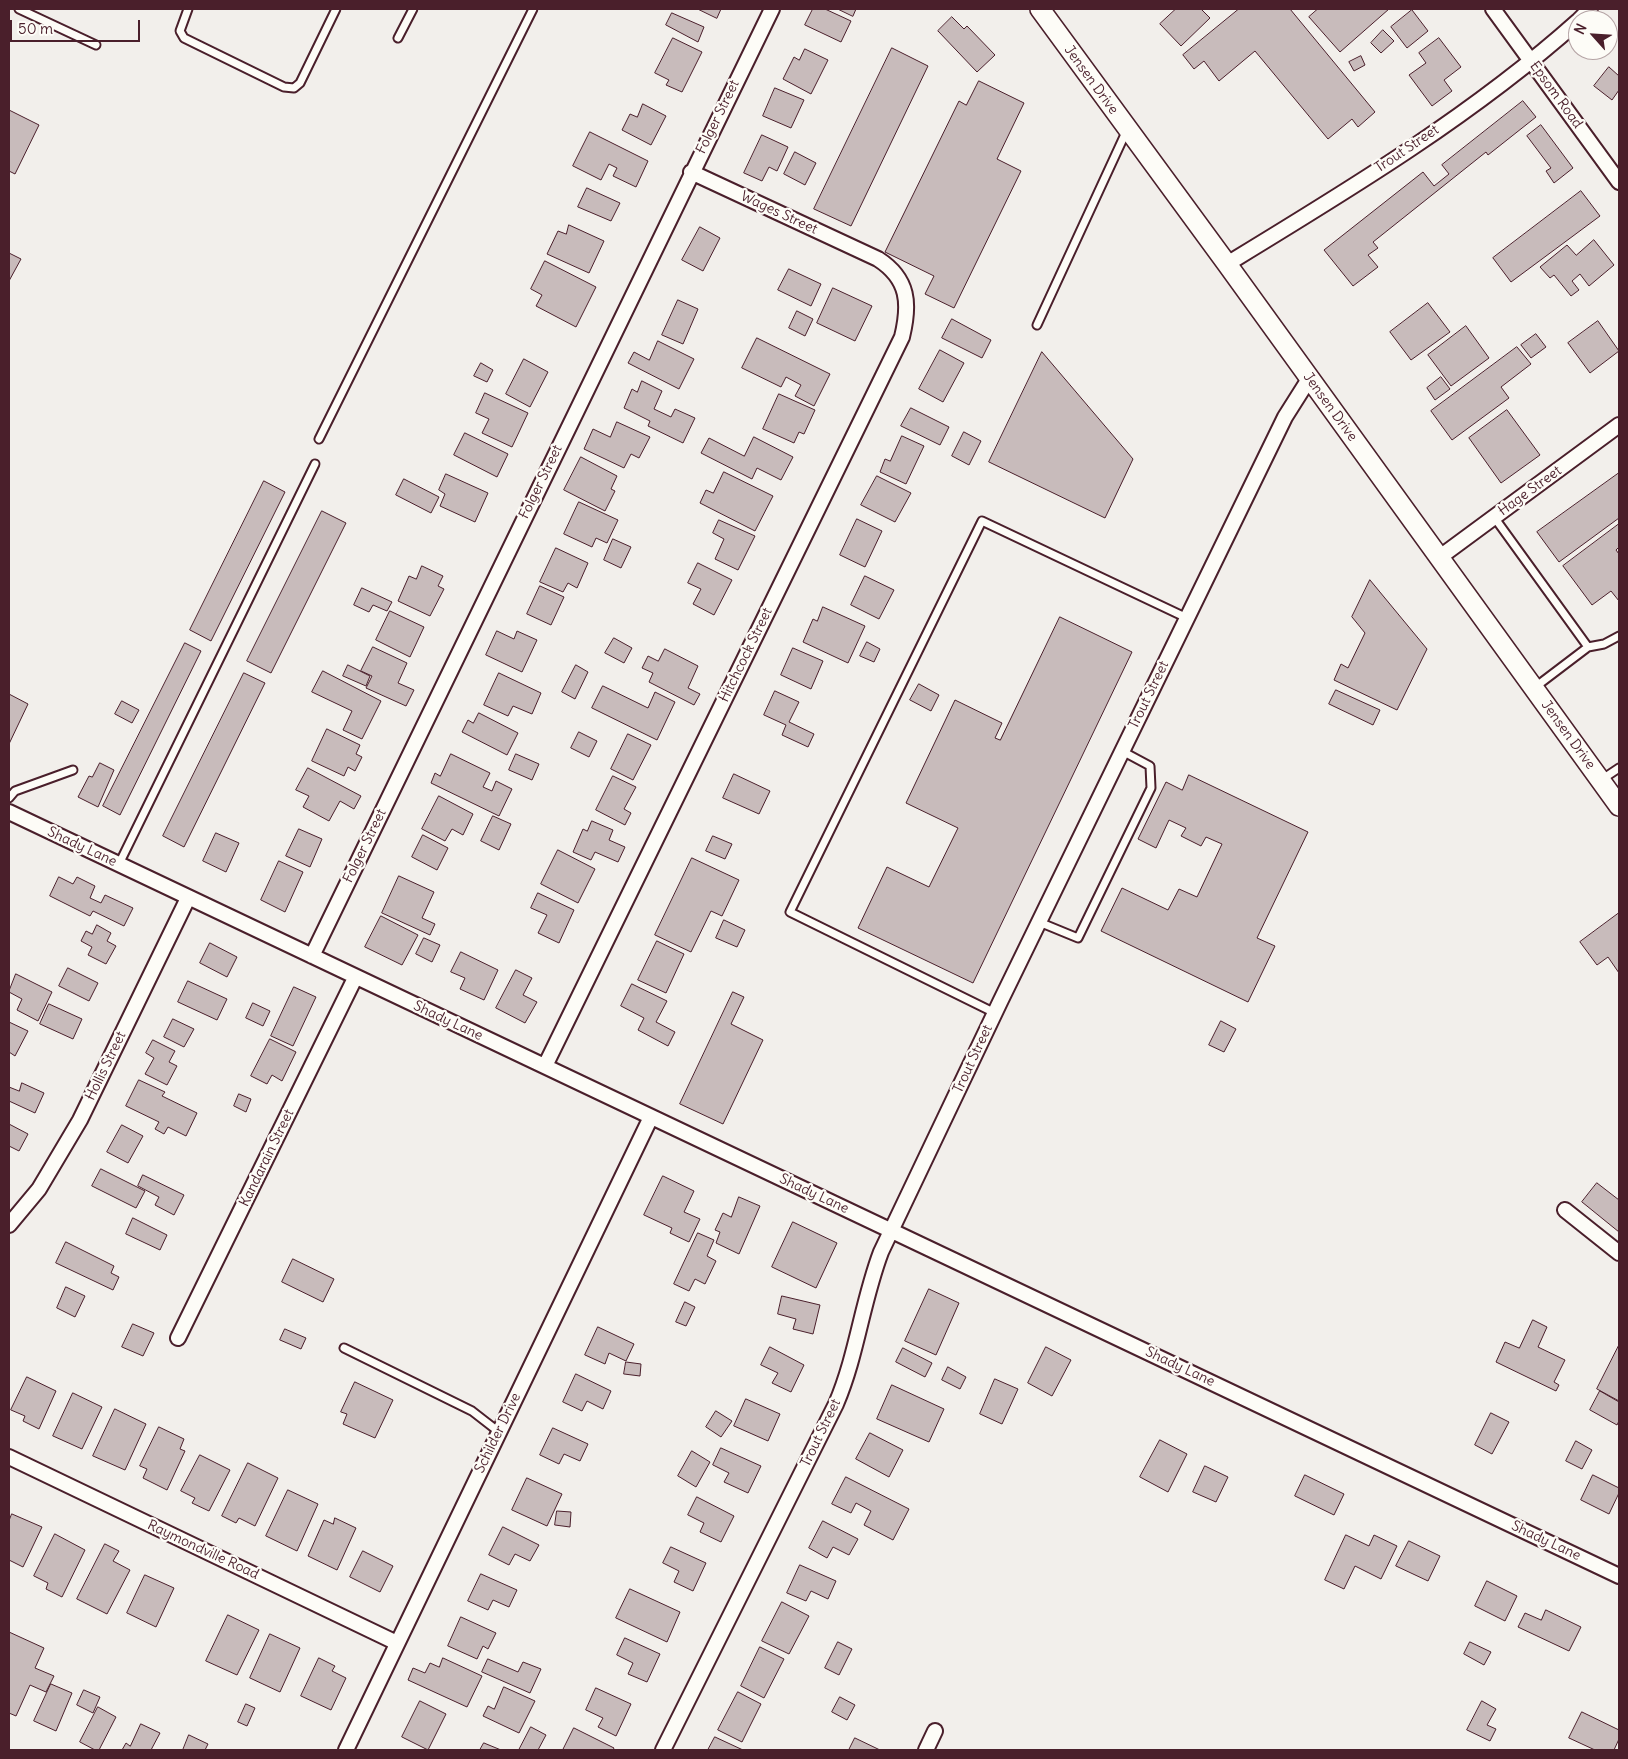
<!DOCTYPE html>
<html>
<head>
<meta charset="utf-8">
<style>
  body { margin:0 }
  #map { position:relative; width:1628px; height:1759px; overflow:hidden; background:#f2efeb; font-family:Delius,sans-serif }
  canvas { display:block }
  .frame { position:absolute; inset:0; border:10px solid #4a1f2b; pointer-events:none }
  .north { position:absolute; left:1568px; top:10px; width:50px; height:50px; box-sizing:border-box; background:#fdfcf7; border:1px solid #b5a4a5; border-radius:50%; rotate:296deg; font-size:14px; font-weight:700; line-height:20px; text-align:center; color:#4a1f2b }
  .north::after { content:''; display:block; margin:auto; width:18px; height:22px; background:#4a1f2b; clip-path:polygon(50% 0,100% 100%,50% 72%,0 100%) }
  .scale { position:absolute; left:10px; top:20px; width:130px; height:22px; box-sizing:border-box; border:2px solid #4a1f2b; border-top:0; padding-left:6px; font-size:15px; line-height:18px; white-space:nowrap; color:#4a1f2b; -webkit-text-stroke:4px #fdfcf7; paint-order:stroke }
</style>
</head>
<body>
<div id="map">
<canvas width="1628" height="1759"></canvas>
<div class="frame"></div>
<div class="north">N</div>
<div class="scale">50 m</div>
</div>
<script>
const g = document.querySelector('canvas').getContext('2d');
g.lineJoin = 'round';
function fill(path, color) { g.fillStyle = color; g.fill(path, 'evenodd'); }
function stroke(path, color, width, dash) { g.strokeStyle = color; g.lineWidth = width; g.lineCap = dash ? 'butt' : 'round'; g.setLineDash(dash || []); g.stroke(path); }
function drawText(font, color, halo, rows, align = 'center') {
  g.font = font + ' Delius,sans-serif'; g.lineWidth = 4.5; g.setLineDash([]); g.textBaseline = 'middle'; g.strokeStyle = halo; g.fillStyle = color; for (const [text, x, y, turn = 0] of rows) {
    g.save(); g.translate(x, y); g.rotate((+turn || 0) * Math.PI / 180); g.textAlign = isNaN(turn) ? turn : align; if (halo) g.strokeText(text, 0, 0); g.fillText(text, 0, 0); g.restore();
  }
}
const building = new Path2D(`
  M698,9h23l-4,9z
  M813,9h12l26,12 -10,21 -36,-17z
  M838,9h18l-3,7z
  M1176,9h25l9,9 -29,28 -21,-22z
  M1239,9h51l85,103 -17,15 -6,-8 -24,20 -73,-88 -36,30 -15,-20 -10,8 -11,-14z
  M1318,9h71l-49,43 -31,-35z
  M1412,10l16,21 -21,17 -16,-21z
  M672,13l32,14 -6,15 -32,-17z
  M952,17l12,12 3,-3 28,29 -18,17 -39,-41z
  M1383,30l11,11 -13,12 -10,-10z
  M673,38l29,14 -20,40 -16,-7 3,-5 -14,-7z
  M1439,38l22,29 -17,13 8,11 -20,15 -23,-31 17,-12 -7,-10z
  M892,48l36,18 -77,160 -37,-17z
  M805,49l23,11 -17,34 -28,-15 11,-22 5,3z
  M1361,56l4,9 -11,6 -5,-9z
  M1609,67l10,9v14l-7,10 -18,-14z
  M979,81l45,22 -27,56 24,12 -67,137 -29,-14 9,-18 -49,-24 74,-151 7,4z
  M775,88l29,12 -13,28 -28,-12z
  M1523,101l13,16 -48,38 -2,-3 -113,90 5,6 -10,7 10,12 -25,19 -29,-36 99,-78 11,14 15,-12 -7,-9z
  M643,104l23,12 -15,29 -29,-15 8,-16 7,3z
  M9,110l30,15 -24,49 -6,-3z
  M1541,125l32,43 -19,15 -8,-12 5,-3 -24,-32z
  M590,132l58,29 -12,26 -23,-11 4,-8 -8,-4 -8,16 -28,-14z
  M762,135l26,12 -11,24 -8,-4 -7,14 -18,-8z
  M795,152l21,11 -11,22 -21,-11z
  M587,188l33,15 -9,18 -33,-14z
  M1581,191l19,25 -89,66 -18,-24z
  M569,225l35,16 -15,32 -42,-19 11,-23 8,3z
  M700,227l20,11 -17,33 -21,-11z
  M1594,240l20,25 -25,21 -9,-12 -8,7 7,9 -8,6 -17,-21 -4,3 -10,-11 27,-22 9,10z
  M9,253l12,6 -12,22z
  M545,261l51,26 -20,40 -40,-21 6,-11 -11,-6z
  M789,269l32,15 -10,22 -33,-16z
  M833,288l39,18 -17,35 -38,-18z
  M678,300l20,9 -15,35 -21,-9z
  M1428,303l22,29 -39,28 -21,-28z
  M797,311l16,8 -8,17 -16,-8z
  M952,319l39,21 -9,18 -40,-20z
  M1598,321l21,30 -29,22 -22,-30z
  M1466,326l23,32 -38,28 -23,-31z
  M1536,334l10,13 -15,11 -10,-13z
  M757,338l73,36 -16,32 -19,-10 6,-11 -15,-8 -5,10 -39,-19z
  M658,341l36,18 -15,30 -51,-26 6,-11 15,8z
  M1517,347l14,17 -30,23 8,11 -57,42 -21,-29z
  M940,350l24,13 -21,39 -24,-13z
  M1042,352l91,107 -28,59 -116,-56z
  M524,359l24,13 -18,35 -24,-13z
  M481,363l12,7 -6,12 -13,-6z
  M1441,377l9,12 -15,11 -8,-12z
  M642,381l20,10 -8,18 17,8 4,-8 20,9 -12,25 -35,-17 2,-5 -26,-13 8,-19 5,3z
  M485,393l43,20 -16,34 -30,-14 7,-14 -13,-6z
  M779,394l36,16 -11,24 -5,-2 -5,11 -31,-14z
  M911,408l38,19 -9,18 -39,-19z
  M1507,410l33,45 -39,28 -32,-45z
  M617,422l33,15 -11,21 -8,-4 -7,14 -40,-19 9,-20 17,8z
  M964,432l17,9 -12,24 -17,-9z
  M465,433l43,21 -11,23 -43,-22z
  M902,436l22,10 -18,38 -26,-12 5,-13 5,2z
  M754,437l39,20 -12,23 -24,-12 -5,11 -51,-26 8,-15 35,18z
  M581,457l36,19 -6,13 4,2 -10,20 -41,-21z
  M724,472l49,24 -18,35 -55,-28 6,-13 7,3z
  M1619,473v45l-60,44 -22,-30z
  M446,474l42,19 -13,29 -35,-16 5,-12 -6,-4z
  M877,476l34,17 -16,29 -34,-17z
  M404,479l35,18 -8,16 -35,-18z
  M264,481l21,11 -74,149 -21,-11z
  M579,502l39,18 -11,23 -11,-5 -4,9 -28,-13z
  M322,511l24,12 -75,150 -24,-12z
  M857,519l25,12 -17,36 -25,-12z
  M719,520l36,16 -17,34 -23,-11 9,-20 -11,-6z
  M1619,524v23l-3,3 3,4v47l-8,-10 -19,14 -29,-39z
  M613,539l18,8 -10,21 -17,-8z
  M556,548l32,15 -11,25 -9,-5 -5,9 -23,-10z
  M698,563l34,17 -18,35 -21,-11 8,-15 -13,-6z
  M422,566l21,10 -5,10 6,3 -14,27 -32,-15 11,-25 7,3z
  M865,576l29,14 -15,29 -28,-14z
  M1370,580l57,69 -30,61 -63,-30 7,-16 7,4 17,-35 -13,-16z
  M540,586l24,11 -13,28 -24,-11z
  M362,588l30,14 -5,9 -14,-6 -4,7 -15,-7z
  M823,607l42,19 -17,37 -45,-21 10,-23 4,2z
  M390,611l34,16 -14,30 -34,-17z
  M1060,617l72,35 -159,331 -115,-55 29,-61 42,20 29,-59 -52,-25 49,-103 47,23 -7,15 5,2z
  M497,631l17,8 3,-8 20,9 -15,32 -36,-17z
  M614,638l18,10 -8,15 -19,-10z
  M867,642l13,7 -6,13 -14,-6z
  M185,643l16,8 -81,164 -17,-9z
  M373,647l34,16 -9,20 16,7 -8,16 -40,-18 6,-12 -11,-5z
  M793,648l30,13 -12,28 -30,-14z
  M665,649l33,17 -10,22 12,6 -6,11 -45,-23 4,-9 -11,-5 6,-12 10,5z
  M348,665l22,11 -4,10 -23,-10z
  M576,665l12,7 -13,27 -13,-7z
  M323,671l58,30 -19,38 -19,-9 9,-19 -40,-19z
  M244,673l21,10 -81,164 -21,-11z
  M499,673l42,20 -9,21 -19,-8 -5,10 -24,-11z
  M919,684l20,11 -8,16 -21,-11z
  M603,686l45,22 7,-16 20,10 -18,38 -65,-32z
  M1336,690l44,20 -7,15 -44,-21z
  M775,691l24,11 -10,20 25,12 -6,13 -26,-12 4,-10 -22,-10z
  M9,694l19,10 -19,40z
  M122,701l17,9 -7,13 -17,-9z
  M479,713l39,20 -11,22 -45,-23 6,-12 5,3z
  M327,729l33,16 -4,9 6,3 -7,14 -7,-4 -4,9 -32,-15z
  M579,732l18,9 -8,16 -18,-9z
  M628,734l23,11 -18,35 -22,-11z
  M451,754l39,19 -7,14 9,4 4,-10 16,8 -13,27 -68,-33 4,-10 5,3z
  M516,754l23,10 -7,16 -23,-10z
  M100,763l14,7 -16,37 -20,-10 11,-21 3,1z
  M308,768l53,28 -7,13 -14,-8 -11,20 -26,-14 6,-11 -13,-6z
  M734,774l36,17 -11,23 -36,-16z
  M1189,775l119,57 -51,106 18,8 -27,56 -147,-71 21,-43 46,22 11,-21 18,8 25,-53 -16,-7 -5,9 -20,-10 5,-8 -17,-8 -13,28 -18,-9 28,-57 16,8z
  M613,776l23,11 -12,22 7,4 -6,12 -29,-15z
  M439,796l34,18 -10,21 -11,-6 -7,12 -23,-12z
  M493,816l18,8 -12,26 -18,-9z
  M592,821l21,9 -4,10 16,7 -7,15 -23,-10 -4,8 -18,-8 10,-23 4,2z
  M299,829l23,10 -12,28 -24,-11z
  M216,833l23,10 -13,29 -23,-11z
  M423,835l25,13 -11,22 -25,-13z
  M713,836l19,8 -7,15 -19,-8z
  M558,850l37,19 -17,34 -37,-19z
  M692,858l47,22 -17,36 -11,-5 -20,41 -36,-17z
  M279,861l24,11 -18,40 -24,-12z
  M399,876l35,16 -12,26 13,6 -5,11 -48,-22z
  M59,877l14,7 4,-7 18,9 -5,12 11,5 4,-8 28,13 -9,18 -31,-15 -3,5 -40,-20z
  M538,893l36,17 -15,33 -21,-10 9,-18 -16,-7z
  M1619,913v60l-11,-16 -11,8 -17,-23z
  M381,916l37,19 -16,30 -37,-18z
  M724,920l21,10 -8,17 -21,-9z
  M97,925l14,8 -4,8 9,5 -10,18 -18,-9 4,-8 -11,-6 5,-10 6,3z
  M424,938l16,7 -8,17 -16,-8z
  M657,941l27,13 -18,39 -28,-13z
  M210,943l27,14 -10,20 -27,-14z
  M461,952l37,18 -14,30 -24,-11 5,-11 -14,-6z
  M68,968l30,15 -9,18 -30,-15z
  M516,970l16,8 -9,17 14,7 -12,21 -29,-15z
  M16,974l36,18 -14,29 -21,-11 5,-11 -13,-7z
  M188,981l39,18 -10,21 -39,-18z
  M632,984l35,17 -11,21 19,10 -7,14 -30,-16 6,-12 -23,-12z
  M294,987l22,10 -23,49 -22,-10z
  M733,992l11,5 -13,27 32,16 -40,84 -43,-20z
  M253,1003l17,8 -7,15 -17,-8z
  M49,1004l33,15 -9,20 -33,-15z
  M173,1019l21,10 -10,18 -20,-10z
  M1221,1021l15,8 -12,23 -15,-7z
  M9,1022l19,9 -13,25 -6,-4z
  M270,1039l26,13 -14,29 -10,-6 -5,9 -16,-8z
  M153,1040l22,11 -6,11 8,4 -10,19 -22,-11 9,-16 -8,-5z
  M139,1080l26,12 -3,4 35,17 -11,23 -18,-9 -4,7 -9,-5 4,-7 -33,-16z
  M22,1083l22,10 -9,20 -26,-12v-14l10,4z
  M239,1094l12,5 -5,13 -12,-6z
  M9,1124l19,10 -9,17 -10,-5z
  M122,1125l21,11 -15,27 -21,-11z
  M101,1169l44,22 -9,17 -44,-22z
  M143,1175l41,20 -10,20 -19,-10 4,-8 -21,-11z
  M663,1176l31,15 -10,21 16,7 -11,23 -19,-9 2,-5 -28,-13z
  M1597,1183l22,17v32l-37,-30z
  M739,1197l21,9 -21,48 -23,-11 4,-11 -5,-2 8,-17 8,4z
  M133,1218l34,17 -7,15 -34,-16z
  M793,1222l44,21 -21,45 -44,-21z
  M698,1233l16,7 -7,16 9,5 -11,23 -10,-5 -6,12 -15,-7z
  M66,1242l48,24 -3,7 8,4 -6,13 -57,-27z
  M293,1259l41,20 -11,23 -41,-20z
  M66,1287l19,9 -10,21 -18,-9z
  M929,1289l30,14 -23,52 -31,-14z
  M782,1296l38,9 -7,29 -20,-5 3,-10 -18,-5z
  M685,1302l10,5 -9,19 -10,-4z
  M1533,1320l14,7 -9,20 27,13 -11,22 5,3 -3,6 -60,-29 9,-20 14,6z
  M133,1324l21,9 -11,23 -21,-9z
  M598,1327l36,17 -8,17 -17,-8 -4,11 -20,-9z
  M285,1329l21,9 -5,11 -21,-9z
  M1619,1345v56l-22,-12z
  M770,1347l34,18 -13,27 -19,-9 6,-10 -17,-8z
  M1046,1347l25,13 -19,36 -24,-13z
  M903,1348l29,15 -7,14 -29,-15z
  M626,1362l15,2 -1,12 -16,-2z
  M948,1367l18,10 -6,12 -18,-9z
  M576,1374l35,17 -8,18 -16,-8 -5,10 -19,-9z
  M27,1377l29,14 -17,38 -16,-8 2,-5 -14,-6z
  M995,1379l23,10 -16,35 -22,-10z
  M355,1382l38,18 -18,38 -32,-14 4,-10 -6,-2z
  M892,1385l52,24 -15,33 -52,-23z
  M1600,1391l19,11v19l-2,4 -27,-15z
  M73,1393l29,14 -20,42 -29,-13z
  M746,1399l34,15 -12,27 -34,-15z
  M115,1409l31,15 -21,46 -32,-14z
  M716,1411l16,10 -11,16 -15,-10z
  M1491,1413l18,9 -17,32 -17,-9z
  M159,1427l25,12 -4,10 5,2 -18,39 -24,-12 4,-9 -7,-3z
  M553,1428l35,16 -8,17 -16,-7 -5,10 -19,-9z
  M870,1433l33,17 -14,27 -33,-18z
  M1160,1440l27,14 -19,38 -28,-15z
  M1576,1441l16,9 -10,19 -16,-8z
  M721,1448l40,18 -13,27 -24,-11 5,-9 -16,-8z
  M692,1451l18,11 -14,25 -18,-11z
  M200,1455l30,15 -21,41 -17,-8 3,-5 -14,-7z
  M248,1463l30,15 -23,48 -16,-8 -3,5 -14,-7z
  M1205,1466l23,11 -12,25 -23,-10z
  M1305,1475l39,19 -10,21 -39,-19z
  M1593,1475l26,13v5l-10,21 -28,-14z
  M846,1477l63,32 -16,31 -29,-15 7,-14 -15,-8 -5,10 -19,-9z
  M527,1478l35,16 -15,32 -35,-16z
  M288,1490l30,14 -21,47 -31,-15z
  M697,1497l37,19 -13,26 -21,-10 4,-9 -16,-8z
  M557,1511l14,1 -1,15 -15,-2z
  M12,1514l30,13 -19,40 -14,-7v-39z
  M335,1518l21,10 -19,42 -29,-14 16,-36 9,4z
  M823,1521l35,18 -9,16 -16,-8 -6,11 -18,-10z
  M503,1527l36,18 -9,16 -15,-7 -6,11 -20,-10z
  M55,1534l30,16 -23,47 -16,-8 2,-6 -14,-7z
  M1346,1535l23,11 5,-11 23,11 -16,33 -26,-13 -11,23 -19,-9z
  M1409,1541l31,15 -12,25 -32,-15z
  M105,1544l14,7 -6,10 17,9 -23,44 -30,-15z
  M671,1547l35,16 -13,28 -19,-9 5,-11 -16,-8z
  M363,1551l30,15 -13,26 -30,-15z
  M800,1565l36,16 -8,18 -17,-8 -5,10 -19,-8z
  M481,1574l36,16 -8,17 -16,-7 -5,10 -20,-9z
  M145,1575l29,13 -18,39 -29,-14z
  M1487,1581l30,15 -12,25 -30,-15z
  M630,1589l50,23 -13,30 -51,-24z
  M782,1602l27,14 -20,38 -27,-13z
  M1546,1610l35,17 -12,24 -51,-24 7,-14 16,7z
  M228,1615l31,15 -22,45 -31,-14z
  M461,1617l35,16 -8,16 -5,-3 -6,13 -29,-13z
  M9,1632l35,16 -9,20 19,8 -8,16 -16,-7 -14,31 -7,-3z
  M270,1634l30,14 -20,44 -30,-14z
  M625,1638l35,16 -13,28 -19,-8 5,-11 -16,-8z
  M838,1642l14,7 -13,26 -14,-7z
  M1470,1642l21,10 -7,13 -20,-11z
  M760,1647l24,12 -20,39 -23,-12z
  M319,1658l16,8 -3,5 14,7 -15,32 -30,-14z
  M443,1658l39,18 -15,31 -59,-27 5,-12 12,5 5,-10 9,4z
  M488,1659l30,13 5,-10 18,7 -11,24 -48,-21z
  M51,1684l21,9 -16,38 -22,-10z
  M504,1687l31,14 -16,32 -36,-17 5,-10 6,3z
  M596,1688l35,16 -15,32 -18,-9 5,-9 -17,-8z
  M84,1690l16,7 -7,16 -16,-8z
  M738,1692l23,12 -19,38 -24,-12z
  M840,1697l15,8 -8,15 -15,-8z
  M420,1701l26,13 -18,36 -26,-13z
  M1482,1701l14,8 -9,16 9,4 -6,12 -23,-11z
  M246,1704l9,4 -8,18 -9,-4z
  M98,1707l18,10 -17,33h-4l-15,-8z
  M1582,1712l37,18v9l-5,11h-19l-26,-12z
  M141,1724l19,9 -9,17h-29l4,-7 4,3z
  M531,1727l15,8 -8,15h-19z
  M574,1728l40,20 -1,2h-50z
  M189,1735l19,9 -3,6h-22z
  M715,1737l28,13h-35z
  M855,1738l25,12h-31z
  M484,1743l17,7h-21z`);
const lane = new Path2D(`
  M19,9l77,36
  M188,9l-8,22 4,7 100,49 10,1 6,-5 36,-74
  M398,38l15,-29
  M1037,325l90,-195
  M319,439l214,-430
  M1494,517l94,130 -54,41
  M1588,647l16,-3 15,-8
  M1601,780l18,-12
  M9,798l6,-7 58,-21
  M119,864l196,-400
  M1039,922l39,16 73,-150 -1,-22 -28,-15
  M995,1013l-205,-101 192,-391 205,97
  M344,1348l128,63 27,21`);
const street = new Path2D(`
  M1493,9l126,173
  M1579,20l11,-11
  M1227,264c120,-73 246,-149 351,-243
  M1440,557l179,-132
  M9,812l1610,764
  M312,956l460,-947
  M545,1066l357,-729c8,-33 7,-58 -24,-78l-187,-87
  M1565,1210l54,43
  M9,1225l30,-36 41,-69 108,-222
  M178,1338l177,-360
  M9,1457l388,186
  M346,1750l305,-633
  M663,1750l173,-346c21,-49 26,-102 45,-152l119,-250 285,-585 24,-38
  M926,1750l9,-19`);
const secondary = new Path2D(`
  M1040,9l187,255 392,542`);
const streetNames = [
  ["Jensen Drive",1091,80,54],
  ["Epsom Road",1556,95,54],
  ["Folger Street",718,117,-64],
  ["Trout Street",1407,149,-34],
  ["Wages Street",779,213,25],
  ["Jensen Drive",1330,407,54],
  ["Folger Street",541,482,-64],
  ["Hage Street",1530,491,-36],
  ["Hitchcock Street",746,655,-64],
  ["Trout Street",1149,695,-64],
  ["Jensen Drive",1568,735,54],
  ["Folger Street",365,846,-64],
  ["Shady Lane",82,847,25],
  ["Shady Lane",448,1021,25],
  ["Trout Street",973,1059,-65],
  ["Hollis Street",106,1066,-64],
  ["Kandarain Street",267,1158,-64],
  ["Shady Lane",814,1194,25],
  ["Shady Lane",1180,1367,25],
  ["Schilder Drive",498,1433,-64],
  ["Trout Street",821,1433,-64],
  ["Shady Lane",1546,1541,25],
  ["Raymondville Road",203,1550,25]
];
fill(building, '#c8bbbb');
stroke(building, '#4a1f2b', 1);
stroke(lane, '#4a1f2b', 11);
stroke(street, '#4a1f2b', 18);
stroke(secondary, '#4a1f2b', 22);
stroke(lane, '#fdfcf7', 7);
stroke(street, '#fdfcf7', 14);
stroke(secondary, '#fdfcf7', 19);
drawText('14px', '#4a1f2b', '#fdfcf7', streetNames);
</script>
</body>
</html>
